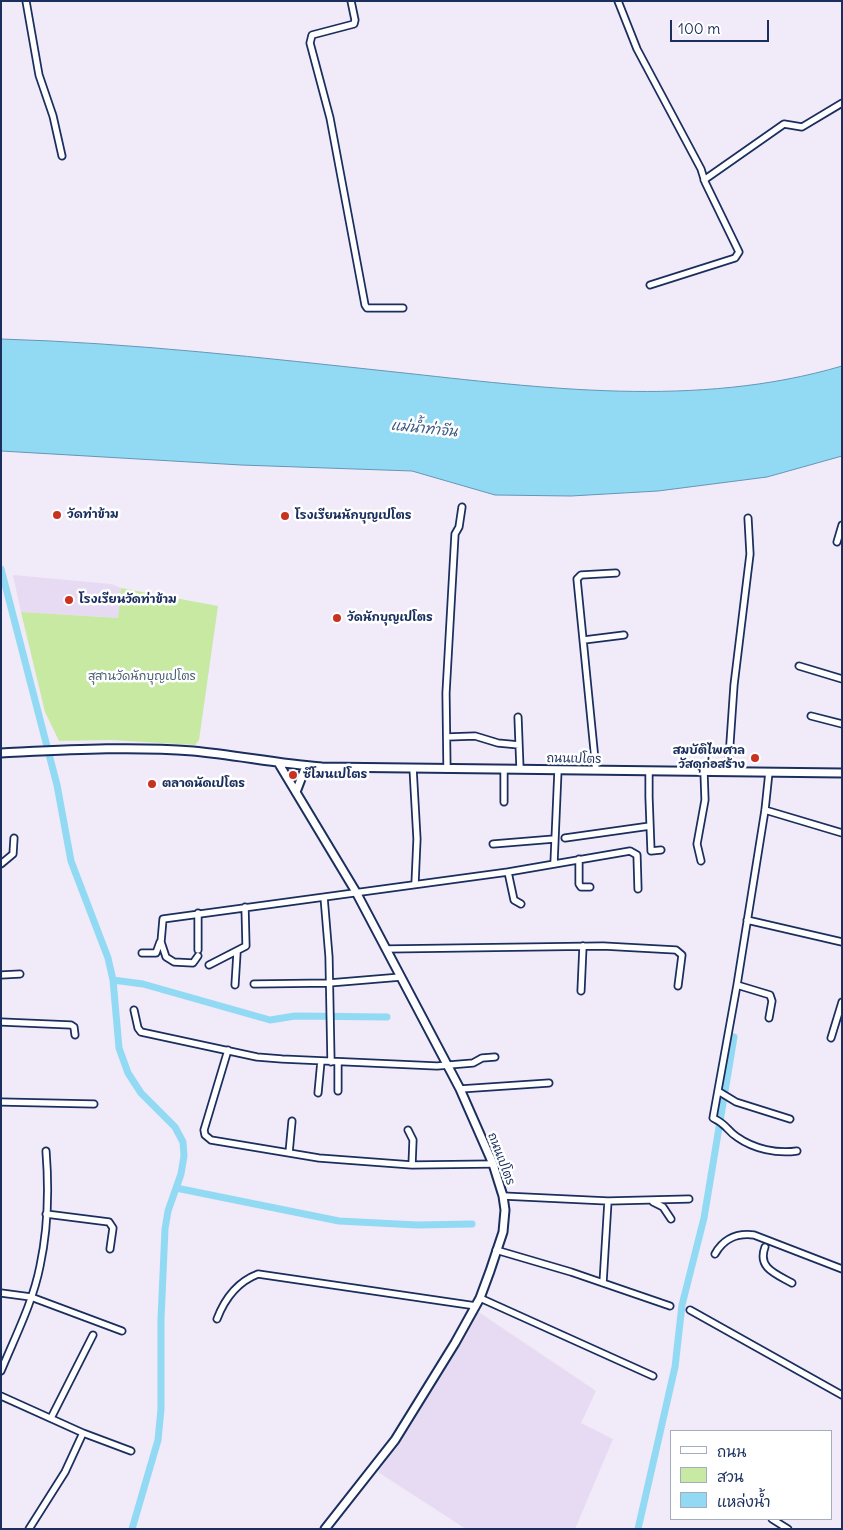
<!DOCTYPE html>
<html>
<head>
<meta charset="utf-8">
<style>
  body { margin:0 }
  #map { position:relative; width:843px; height:1530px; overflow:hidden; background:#f1eaf8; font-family:Delius,"Playpen Sans Thai",sans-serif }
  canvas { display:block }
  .frame { position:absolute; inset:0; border:2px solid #1b2f5e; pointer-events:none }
  .legend { position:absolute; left:670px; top:1430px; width:162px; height:90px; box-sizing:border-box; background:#fff; border:1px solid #a4acbf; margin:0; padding:6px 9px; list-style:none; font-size:15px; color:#1b2f5e }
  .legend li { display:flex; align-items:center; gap:10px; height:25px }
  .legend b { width:25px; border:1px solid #a4acbf }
  .scale { position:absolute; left:670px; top:20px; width:99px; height:22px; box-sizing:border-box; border:2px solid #1b2f5e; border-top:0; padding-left:6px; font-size:15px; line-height:18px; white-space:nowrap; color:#1b2f5e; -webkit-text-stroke:4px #fff; paint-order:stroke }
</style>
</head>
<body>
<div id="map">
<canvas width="843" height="1530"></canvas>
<div class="frame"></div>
<ul class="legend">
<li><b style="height:6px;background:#fff"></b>ถนน</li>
<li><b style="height:14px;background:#c8e9a2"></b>สวน</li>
<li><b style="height:14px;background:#92daf4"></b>แหล่งน้ำ</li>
</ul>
<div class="scale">100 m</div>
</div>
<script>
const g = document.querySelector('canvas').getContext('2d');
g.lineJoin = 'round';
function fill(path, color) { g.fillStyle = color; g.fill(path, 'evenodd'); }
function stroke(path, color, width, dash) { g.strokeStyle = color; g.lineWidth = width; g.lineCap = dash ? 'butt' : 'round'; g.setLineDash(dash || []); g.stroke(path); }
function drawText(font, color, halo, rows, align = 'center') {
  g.font = font + ' Delius,"Playpen Sans Thai",sans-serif'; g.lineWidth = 5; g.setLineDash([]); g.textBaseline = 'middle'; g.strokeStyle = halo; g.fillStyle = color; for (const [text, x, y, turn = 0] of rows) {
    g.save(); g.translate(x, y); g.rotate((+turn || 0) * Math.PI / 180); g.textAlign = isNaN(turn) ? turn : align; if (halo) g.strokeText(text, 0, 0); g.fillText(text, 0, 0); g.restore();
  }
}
const built = new Path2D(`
  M13,575l98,9 10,4 -3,30 -97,-6z
  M477,1311l119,80 -15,32 32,16 -38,90h-109l-88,-57 34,-49z`);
const green = new Path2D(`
  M121,588l97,18 -19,134 -4,5 -84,-5 -52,1 -14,-29 -24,-100 97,6z`);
const water = new Path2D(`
  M1,339c132,4 263,19 394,33 148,16 301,37 447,-6v90l-75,21 -109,14 -87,5 -76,-1 -83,-24 -171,-6 -240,-14z`);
const canal = new Path2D(`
  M1,569l56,216 14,76 37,97 5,22 6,68 9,25 13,20 34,34 8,15 1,14 -3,18 -13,37 -3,18 -4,90v90l-3,31 -26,89
  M113,980l30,4 127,36 25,-4 92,1
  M176,1188l163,33 78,4 55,-1
  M638,1529l37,-162 7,-62 22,-87 30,-181`);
const minor = new Path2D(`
  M26,1l13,74 14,41 9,40
  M351,1l4,19 -1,4 -42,11 -2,8 20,75 35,187 2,3h36
  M618,1l19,48 64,120 4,13 34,70 -4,6 -85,27
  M704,180l80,-56 18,3 40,-24
  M837,542l5,-17
  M584,640l40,-5
  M799,666l43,13
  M811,716l31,8
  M518,717l2,52
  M447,737l28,-1 23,7 21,2
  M413,768l4,71 -2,45
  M447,769l-1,-76 9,-159 4,-7 3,-20
  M504,769v33
  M596,770l-19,-191 4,-4 35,-2
  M728,772l6,-87 16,-131 -2,-36
  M769,772l-4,38 -28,175 -24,133c15,7 13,12 24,19 17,12 40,17 60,14
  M649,782v15v-26
  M649,797l2,54 10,-1
  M765,810l77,23
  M565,838l85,-12
  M493,844l61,-5
  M579,859v25l2,3h9
  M701,861l-4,-17 8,-44 -1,-28
  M554,863l4,-93
  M1,864l12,-10 1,-16
  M508,872l6,28 7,4
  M324,897l5,60 2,105
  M747,920l95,22
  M386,949l217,-3 73,4 6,5 -4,31
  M198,950v-37
  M142,953h14l4,-11
  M198,956l-5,7 -19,-1 -8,-5 -5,-15 2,-23 345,-47 122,-21 7,4 1,34
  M209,965l37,-19 -1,-39
  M1,975l19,-1
  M254,984l75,-1 72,-6
  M235,985l2,-32
  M737,985l33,10 2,6 -3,17
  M581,991l2,-45
  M134,1010l4,18 3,4 116,25 25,2 155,7 36,-3 9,-5 13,-1
  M1,1022l70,3 3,2 1,8
  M831,1038l11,-36
  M228,1050l-24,80 1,5 6,5 108,18 93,7 81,-1
  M460,1089l89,-6
  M338,1091v-29
  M718,1091l18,11 54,17
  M318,1093l3,-32
  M1,1102l93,2
  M408,1130l5,10 -1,25
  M289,1153l3,-32
  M503,1196l105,5 81,-2
  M653,1202l10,5 8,12
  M46,1214l63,8 4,6 -3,21
  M765,1247c-8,21 11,27 27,36
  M496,1250l75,22 99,34
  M715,1254c9,-16 22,-21 39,-19l88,34
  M603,1283l5,-82
  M1,1293l30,4 91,34
  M480,1298l173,78
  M690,1310l152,85
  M217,1319c8,-21 20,-37 41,-45l218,32
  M1,1371c14,-34 32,-69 39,-105 8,-37 9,-77 6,-115
  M1,1396l82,37 48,18
  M51,1418l42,-83
  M772,1519l16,10
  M29,1529l36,-57 18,-39`);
const tertiary = new Path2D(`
  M1,753c64,-3 128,-7 192,-2 43,4 86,13 129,16l520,6
  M279,764l77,128 104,197 33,75 10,32 2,14 -2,22 -13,39 -10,27 -25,45 -60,97 -70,89
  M296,792l10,-26`);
const markers = [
  [57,515,5,"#c8321e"],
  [285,516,5,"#c8321e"],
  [69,600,5,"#c8321e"],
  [337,618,5,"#c8321e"],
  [755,758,5,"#c8321e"],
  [293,775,5,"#c8321e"],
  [152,784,5,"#c8321e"]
];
const poiNames = [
  ["วัดท่าข้าม",67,515],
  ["โรงเรียนนักบุญเปโตร",295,516],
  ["โรงเรียนวัดท่าข้าม",79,600],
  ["วัดนักบุญเปโตร",347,618],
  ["สมบัติไพศาล",745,751,"right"],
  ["วัสดุก่อสร้าง",745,765,"right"],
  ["ซีโมนเปโตร",303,775],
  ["ตลาดนัดเปโตร",162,784]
];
const parkNames = [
  ["สุสานวัดนักบุญเปโตร",142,677]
];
const streetNames = [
  ["ถนนเปโตร",574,759,1],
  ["ถนนเปโตร",501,1159,69]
];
const waterNames = [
  ["แม่น้ำท่าจีน",424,429,6]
];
fill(built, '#e7dbf3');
fill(green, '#c8e9a2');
fill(water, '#92daf4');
stroke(water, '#6296b8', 1);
stroke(canal, '#92daf4', 7);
stroke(minor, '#1b2f5e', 9);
stroke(tertiary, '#1b2f5e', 11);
stroke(minor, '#fff', 5.5);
stroke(tertiary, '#fff', 7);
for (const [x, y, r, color] of markers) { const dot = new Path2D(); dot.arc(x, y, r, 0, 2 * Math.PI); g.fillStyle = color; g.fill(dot); stroke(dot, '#fff', 2); }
drawText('bold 12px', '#1b2f5e', '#fff', poiNames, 'left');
drawText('12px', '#465e6f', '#fff', parkNames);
drawText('12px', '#1b2f5e', '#fff', streetNames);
drawText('italic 14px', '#395a84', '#fff', waterNames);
</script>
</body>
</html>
